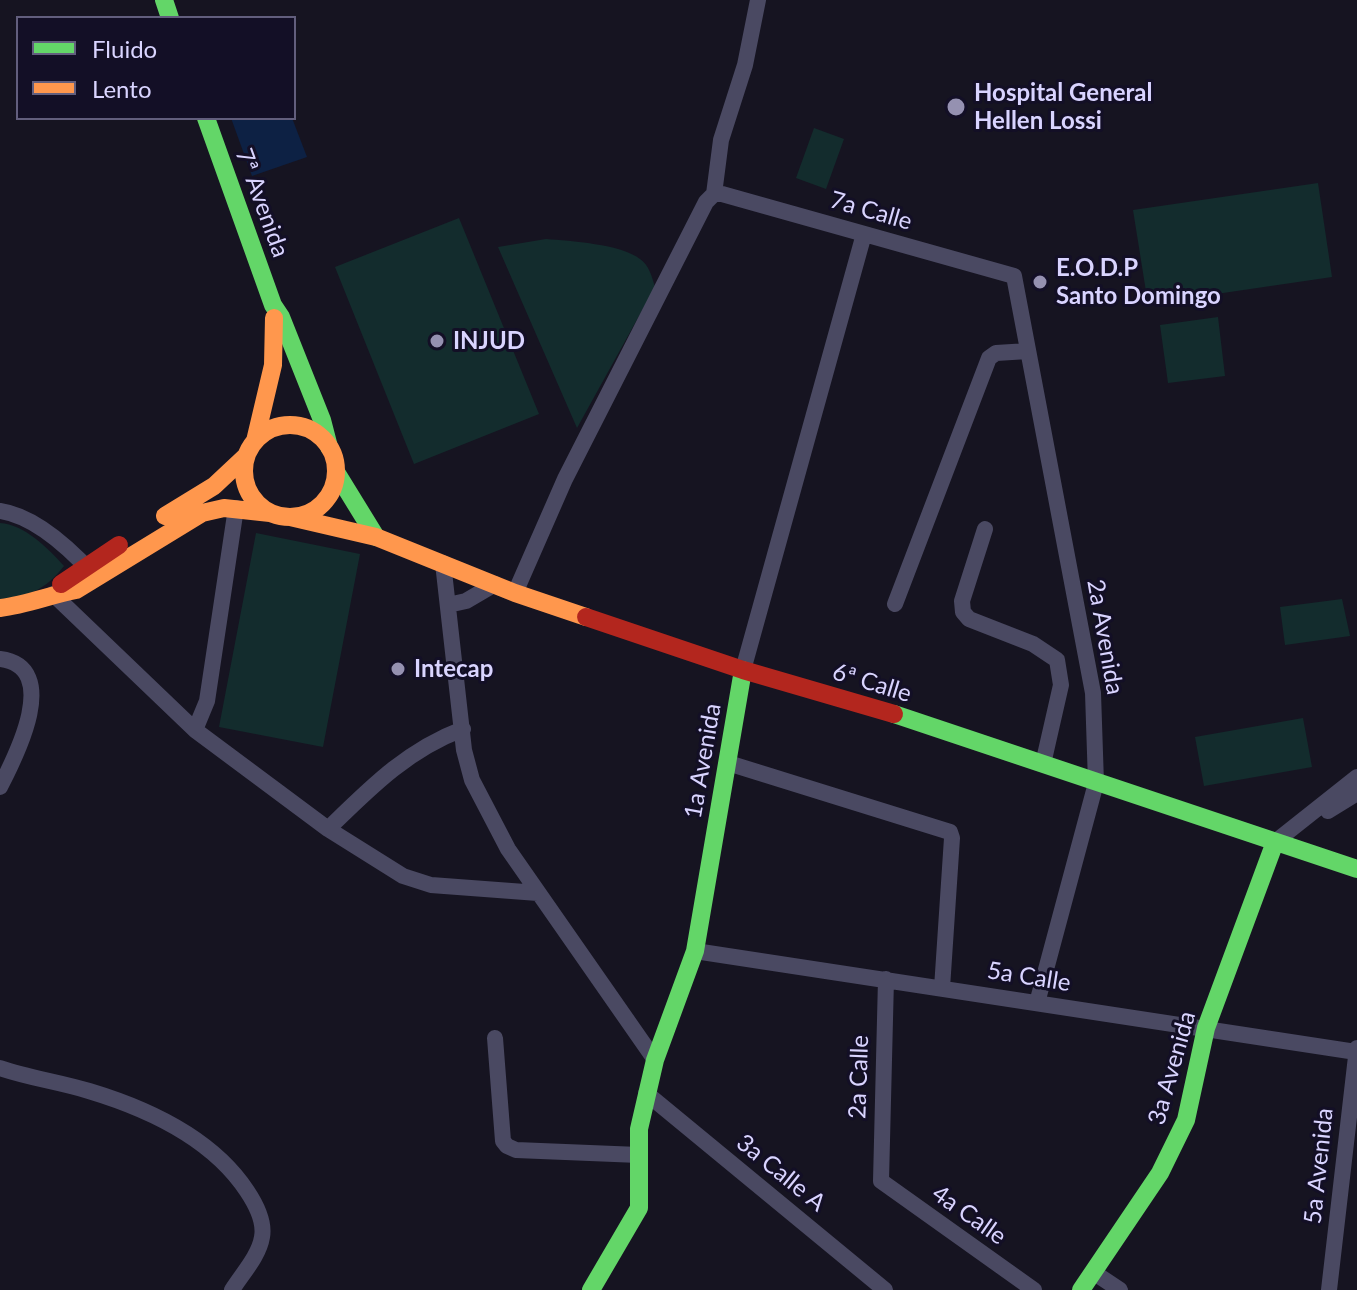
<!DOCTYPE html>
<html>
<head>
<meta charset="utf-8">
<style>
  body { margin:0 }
  #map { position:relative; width:1357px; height:1290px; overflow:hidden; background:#161421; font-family:Lato,sans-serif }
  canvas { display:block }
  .legend { position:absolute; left:16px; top:16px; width:280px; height:104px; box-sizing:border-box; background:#130f26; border:2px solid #625e7d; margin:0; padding:10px 14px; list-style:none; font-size:24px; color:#d9d4ff }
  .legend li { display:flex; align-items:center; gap:16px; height:40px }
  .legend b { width:40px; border:2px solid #625e7d }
</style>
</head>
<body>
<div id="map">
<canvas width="1357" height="1290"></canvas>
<ul class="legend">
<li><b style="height:10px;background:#63d668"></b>Fluido</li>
<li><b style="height:10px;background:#ff974d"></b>Lento</li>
</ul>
</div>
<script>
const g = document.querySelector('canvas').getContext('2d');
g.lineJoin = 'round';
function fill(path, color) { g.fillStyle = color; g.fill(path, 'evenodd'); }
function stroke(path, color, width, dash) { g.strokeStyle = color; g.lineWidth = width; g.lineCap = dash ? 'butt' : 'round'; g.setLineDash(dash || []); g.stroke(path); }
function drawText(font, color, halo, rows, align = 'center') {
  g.font = font + ' Lato,sans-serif'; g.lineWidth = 6; g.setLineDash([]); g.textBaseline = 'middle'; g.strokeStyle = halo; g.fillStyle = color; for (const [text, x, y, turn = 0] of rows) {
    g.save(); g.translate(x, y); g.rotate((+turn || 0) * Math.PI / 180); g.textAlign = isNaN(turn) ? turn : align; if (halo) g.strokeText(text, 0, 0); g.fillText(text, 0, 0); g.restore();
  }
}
const green = new Path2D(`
  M814,128l30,11 -18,50 -30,-11z
  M1318,183l14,94 -184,27 -15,-94z
  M459,218l80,196 -125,50 -79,-197z
  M546,239c24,2 75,5 94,20 9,6 12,18 15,28l-78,141 -79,-181z
  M1218,317l7,59 -57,7 -8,-58z
  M0,523c24,1 49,26 64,43 -20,25 -33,29 -64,33z
  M256,533l104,21 -37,193 -104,-20z
  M1342,599l8,37 -65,9 -5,-38z
  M1303,718l9,49 -108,19 -9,-49z`);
const water = new Path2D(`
  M231,118h61l15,39 -55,19z`);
const street = new Path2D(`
  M714,194h8l292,82 79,417 3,90 -59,220
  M0,511c35,5 70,38 93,63
  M985,529l-23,72 1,11 6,7 64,25 24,16 4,25 -18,79
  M443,563l21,187 8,30 36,69 147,211
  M515,593l50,-114 141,-277 8,-8 7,-54 24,-75 13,-65
  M53,594l142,136 133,99 75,47 28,9 107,8
  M895,604l94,-246 7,-5 32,-2
  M448,605l18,-4 29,-17
  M0,659c62,8 16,97 0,128
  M743,670l121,-436
  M195,730l12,-29 29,-193
  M728,763l222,69 2,6 -10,150
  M1328,811l29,-18
  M328,829c42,-41 79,-79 135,-100
  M1275,842l82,-65
  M695,951l661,101
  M886,979l-5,202 153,109
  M495,1038l8,103 4,5 9,4 123,5
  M0,1068c29,10 60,14 89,23 60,18 123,47 158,100 8,12 18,30 15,46 -3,19 -20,37 -30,53
  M646,1093l239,197
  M1093,1272l27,18
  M1329,1290l28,-242`);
const fast = new Path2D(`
  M164,0l6,18
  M206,118l67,187 8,12 41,103 7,27
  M336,472l40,65
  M894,714l463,155
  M591,1290l48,-82v-79l16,-69 40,-109 48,-281
  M1081,1290l79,-117 26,-53 20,-92 69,-186`);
const slow = new Path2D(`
  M244 471a46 46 0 1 1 92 0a46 46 0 1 1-92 0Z
  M255,441l18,-76 1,-47
  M165,516l49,-30 32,-30
  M290,517l86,20 139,56 71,24
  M0,608c26,-3 50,-13 76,-18l126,-77 22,-5 46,5`);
const jam = new Path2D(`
  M61,584l58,-39
  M586,617l157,53 151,44`);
const markers = [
  [956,107,10,"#9591b1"],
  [1040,282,8,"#9591b1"],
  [437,341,8,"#9591b1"],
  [398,669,8,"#9591b1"]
];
const poiNames = [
  ["Hospital General",974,93],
  ["Hellen Lossi",974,121],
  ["E.O.D.P",1056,268],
  ["Santo Domingo",1056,296],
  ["INJUD",453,341],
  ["Intecap",414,669]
];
const streetNames = [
  ["7ª Avenida",262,203,70],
  ["7a Calle",871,211,16],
  ["2a Avenida",1105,637,80],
  ["6ª Calle",872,683,17],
  ["1a Avenida",703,761,-80],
  ["5a Calle",1029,977,9],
  ["3a Avenida",1172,1068,-74],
  ["2a Calle",859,1077,-88],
  ["5a Avenida",1319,1166,-84],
  ["3a Calle A",781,1173,39],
  ["4a Calle",969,1215,35]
];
fill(green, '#132c2d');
fill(water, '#0d2144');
stroke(street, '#4a4962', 16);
stroke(fast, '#63d668', 18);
stroke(slow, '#ff974d', 18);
stroke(jam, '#b3261e', 18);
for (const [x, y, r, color] of markers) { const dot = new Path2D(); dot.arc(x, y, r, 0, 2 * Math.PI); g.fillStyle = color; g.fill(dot); stroke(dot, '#130f26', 3); }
drawText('bold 24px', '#d9d4ff', '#130f26', poiNames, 'left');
drawText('24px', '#d9d4ff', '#130f26', streetNames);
</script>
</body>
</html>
